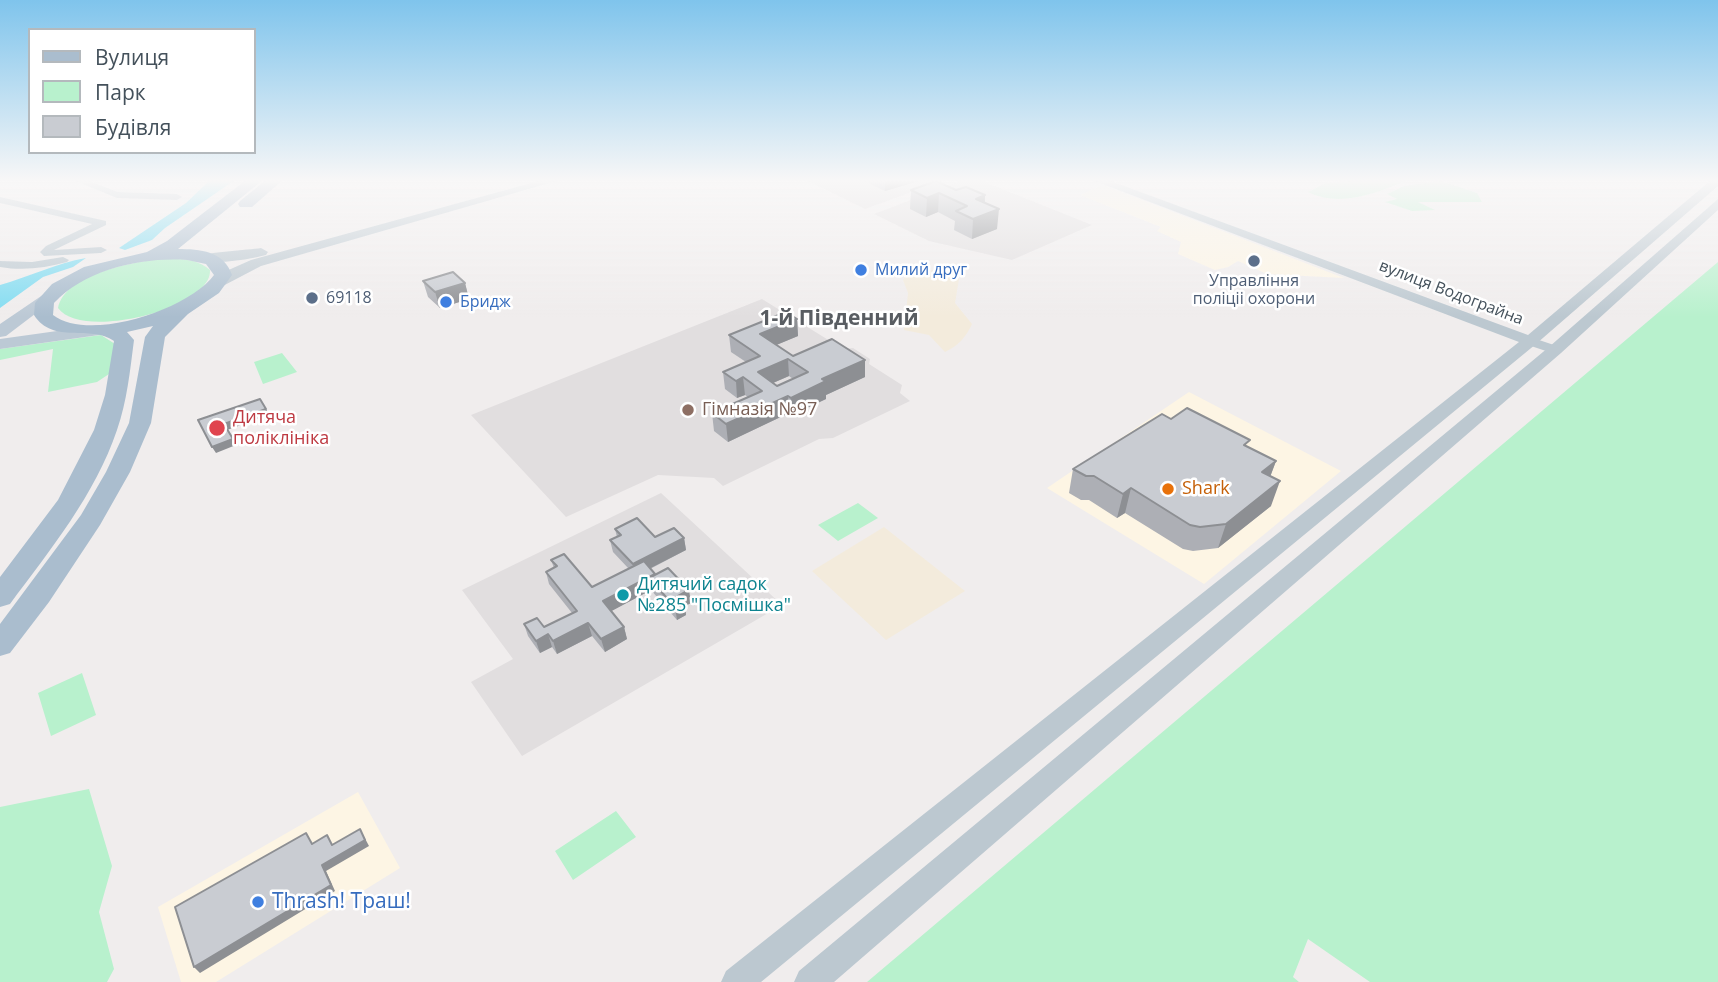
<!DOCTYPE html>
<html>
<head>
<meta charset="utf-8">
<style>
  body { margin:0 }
  #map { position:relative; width:1718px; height:982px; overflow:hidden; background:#f0eded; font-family:"Open Sans",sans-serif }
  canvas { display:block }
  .legend { position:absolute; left:28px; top:28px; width:228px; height:126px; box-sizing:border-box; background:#fff; border:2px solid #b4b9bd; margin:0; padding:9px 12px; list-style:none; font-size:21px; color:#44515b }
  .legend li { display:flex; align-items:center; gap:14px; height:35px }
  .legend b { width:35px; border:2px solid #b4b9bd }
</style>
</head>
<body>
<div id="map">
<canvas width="1718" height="982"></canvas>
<ul class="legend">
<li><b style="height:9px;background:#aabdce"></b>Вулиця</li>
<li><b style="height:19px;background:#b8f1cd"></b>Парк</li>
<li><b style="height:19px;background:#c9ccd2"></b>Будівля</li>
</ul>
</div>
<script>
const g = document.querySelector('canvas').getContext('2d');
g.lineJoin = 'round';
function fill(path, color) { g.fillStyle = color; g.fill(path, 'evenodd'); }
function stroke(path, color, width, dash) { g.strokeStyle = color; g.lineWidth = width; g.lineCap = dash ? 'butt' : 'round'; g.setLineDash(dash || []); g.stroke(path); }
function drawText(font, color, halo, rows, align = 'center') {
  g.font = font + ' "Open Sans",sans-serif'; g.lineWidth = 5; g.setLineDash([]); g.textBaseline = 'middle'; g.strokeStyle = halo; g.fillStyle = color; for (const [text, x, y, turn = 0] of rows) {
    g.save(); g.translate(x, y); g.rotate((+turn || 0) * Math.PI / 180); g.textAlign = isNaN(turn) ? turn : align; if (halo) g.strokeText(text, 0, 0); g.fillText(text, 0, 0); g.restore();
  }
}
const commercial = new Path2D(`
  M1103,185l241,93 -77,-4 -29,-13 -10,6 -13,3 -37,-16 3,-12 -24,-11 4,-4 -81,-32z
  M1189,392l152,79 -137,113 -157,-96z
  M358,792l42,76 -184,114h-35l-23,-75z`);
const education = new Path2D(`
  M806,180h139l-80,29z
  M963,180h17l112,45 -80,35 -83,-19 -55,-27z
  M762,299l81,50 10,-1 17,11 -1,5 33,21 -2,8 10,8 -77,37 -14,1 -96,47 -9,-8 -56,-3 -92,42 -95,-102z
  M661,493l121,112 -260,151 -51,-74 42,-23 -51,-69z`);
const green = new Path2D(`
  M1365,180h42c-29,13 -68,28 -99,12l18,-9z
  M1441,181l36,12 5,9h-64l17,8 -23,1 -27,-9 12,-3 -10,-5 17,-8z
  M159,259c18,0 37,-2 51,11 2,39 -129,71 -152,38 7,-34 72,-45 101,-49z
  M1718,262v720h-348l-62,-43 -15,38 6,5h-432z
  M101,335l14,9 -3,28 -15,10 -49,10 5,-43 -53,11v-11z
  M282,353l15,19 -34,12 -9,-22z
  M858,503l20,15 -40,23 -20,-16z
  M82,673l14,42 -45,21 -13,-43z
  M89,789l23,77 -13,46 15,57 -7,13h-107v-175z
  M616,811l20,26 -63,43 -18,-29z`);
const sand = new Path2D(`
  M955,263l4,16 -4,24 17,21c-6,13 -14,22 -27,28l-16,-17 -25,-5 4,-37 -5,-13 8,-11 27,1z
  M884,527l81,64 -79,49 -74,-69z`);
const water = new Path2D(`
  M210,180h25l-70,48 -13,12 -27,10 -6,-2 67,-45z
  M86,258l-13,9 -30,10 -43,31v-23c29,-8 56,-22 86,-27z`);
const minor = new Path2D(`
  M73,180h13l32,12 59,2 5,3 -5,3 -60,-2z
  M0,197l106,24v4l-52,25 47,-3 6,3 -6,3 -57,3 -4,-4 6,-6 46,-22 -92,-21z
  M63,257l6,3 -2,2c-22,6 -44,9 -67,5v-6l32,1z
  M1530,337l30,10 1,3 -6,4 -30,-10 -1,-3z`);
const tertiary = new Path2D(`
  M542,180h18l-299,86 -42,22 -7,-4 12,-12 27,-12z
  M1092,180h16l420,155 183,-155h7v6l-182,158 -775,638h-40l5,-11 793,-629z
  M1718,199v11l-157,143 -727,629h-40l5,-11 750,-624z
  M261,248l7,4 -2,3c-16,4 -55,12 -68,2 7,-5 50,-7 63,-9z`);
const secondary = new Path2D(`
  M50,290l6,2 2,3 -2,3 -50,38 -6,1v-13z
  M100,325l8,5 -2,4 -106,15v-10z`);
const primary = new Path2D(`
  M246,180h17l-85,69c22,0 46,2 54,26l-13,18 -31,21 -23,23 -14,86 -21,49 -30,53 -51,77 -39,51 -10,3v-32l81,-109 25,-43 23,-49 16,-86 8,-11 -26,6 7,8c-4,31 -7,61 -17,90 -22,65 -67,120 -107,174l-10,3v-30l58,-77 36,-70 11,-35 9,-54c-23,-17 -61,4 -80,-26l1,-12 17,-19 32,-17 63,-15 20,-11zM187,260l19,4 8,11c-25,34 -124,68 -161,40l1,-12c32,-34 88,-46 133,-43z
  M266,180h17l-31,27h-12l-2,-3 2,-3z`);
const wall = new Path2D(`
  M862,180h60l-37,11z
  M911,190h45l29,5v7l12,27 -25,10 -18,-9 1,-9 -17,-9 -12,5 -16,-8z
  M423,281l42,2 4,16 -29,9 -12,-11z
  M797,319l1,17 -22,9 17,11 72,4v17l-39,18v4l-34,16 -3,-2 -61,29 -14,-11 -2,-18 36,-16 -3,-2 -8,3 -12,-9 -2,-17 23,-10 -15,-10 -2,-17zM789,376l4,3 -16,7 -4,-3z
  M1171,419l77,28 28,14 -6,16 1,29 -53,42 -25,3 -10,-2 -58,-36 -8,5 -28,-18h-8l-12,-7 4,-24z
  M615,529l40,8 29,1 2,12 -36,19 5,5 36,29 -6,3 1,9 -9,5 -26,-30 -40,21 13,16 3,12 -22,13 -13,-16 -35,18 -5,-7 -12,6 -12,-17 -4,-12 20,3 28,-14 -23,-29 -3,-12 8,-4 -3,-8 41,27 37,-18 -16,-17 -3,-12 7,-3z`);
const shadedWall = new Path2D(`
  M885,180h37l-37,11z
  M939,193l-1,19 -12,5 1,-19z
  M985,195l-1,19 -8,-15z
  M999,209l-2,20 -25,10 1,-20z
  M465,283l4,16 -29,9 -5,-16z
  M797,319l1,17 -36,15 -2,-17z
  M788,359l1,17 -30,13 -1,-17z
  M865,360v17l-39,18v4l-34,16 -1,-17 31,-19z
  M743,377l2,18 -8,3 -1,-17z
  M788,396l1,17 -61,29 -2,-18z
  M266,409l3,6 -42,15 -3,-6z
  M233,439l3,6 -20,8 -4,-6z
  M1276,461l-9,24 -5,-13z
  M1280,481l-9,25 -53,42 8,-24z
  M1131,488l-6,25 -8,5 6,-24z
  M684,538l2,12 -51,26 -2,-12z
  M655,574l-6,4 2,12 -45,24 -3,-13z
  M689,590l2,13 -6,3 1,9 -9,5 -2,-13 3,-11z
  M588,623l4,13 -35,18 -4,-13z
  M624,627l3,12 -22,13 -4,-13z
  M548,634l4,13 -12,6 -4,-12z
  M360,829l9,17 -43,25 9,20 -135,82 -6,-6z`);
const building = new Path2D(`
  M936,181l20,9 10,-3 19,8 -9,4 23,10 -26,10 -17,-8 11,-5 -28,-13 -12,5 -16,-8z
  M453,272l12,11 -30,9 -12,-11z
  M786,312l11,7 -37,15 33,22 39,-17 33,21 -43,19 4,2 -35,17 -3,-2 -62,28 -14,-11 50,-22 -19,-14 -7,4 -13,-9 37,-16 -31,-21zM788,359l20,13 -31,14 -19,-14z
  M260,399l6,10 -42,15 9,15 -21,8 -14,-27z
  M1187,408l63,32 -6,5 32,16 -14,11 18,9 -54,43 -26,3 -10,-2 -59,-37 -8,6 -29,-18h-8l-13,-7 89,-55 9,5z
  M637,518l18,19 19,-9 10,10 -51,26 -23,-24 11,-5 -6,-6z
  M564,554l28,33 52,-26 11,13 -52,27 21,26 -23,12 -13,-16 -35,18 -5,-7 -12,7 -12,-17 13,-6 7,9 33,-16 -31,-39 11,-6 -6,-6z
  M668,568l21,22 -11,6 6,6 -9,5 -26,-29z
  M360,829l5,11 -43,25 9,20 -137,82 -19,-60 131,-74 6,11 15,-9 5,10z`);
const markers = [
  [1254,261,7,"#5c6f8a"],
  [861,270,7,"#3f7fe0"],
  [312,298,7,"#5c6f8a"],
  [446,302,7,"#3f7fe0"],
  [688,410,7,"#8d6e63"],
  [217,428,9,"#e0444e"],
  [1168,489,7,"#e8710a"],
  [623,595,7,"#0f9aa8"],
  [258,902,7,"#3f7fe0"]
];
const farShopnames = [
  ["Милий друг",875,270],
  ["Бридж",460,302]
];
const farServicenames = [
  ["Управлiння",1254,281],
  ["полiцii охорони",1254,299],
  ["69118",326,298,"left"]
];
const farStreetnames = [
  ["вулиця Водограйна",1451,293,21]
];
const educationNames = [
  ["Гімназія №97",702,410]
];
const healthNames = [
  ["Дитяча",233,418],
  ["поліклініка",233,439]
];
const foodNames = [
  ["Shark",1182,489]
];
const cultureNames = [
  ["Дитячий садок",637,585],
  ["№285 \"Посмішка\"",637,606]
];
const farDistrictnames = [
  ["1-й Південний",839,319]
];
const nearShopnames = [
  ["Thrash! Траш!",272,902]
];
fill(commercial, '#fdf5e4');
fill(education, '#e1dedf');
fill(green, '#b8f1cd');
fill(sand, '#f3ebdc');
fill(water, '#82dcf1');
fill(minor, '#bcc8d0');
fill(tertiary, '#bcc8d0');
fill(secondary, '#bcc9d5');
fill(primary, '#aabdce');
fill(wall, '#adafb5');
fill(shadedWall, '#8d8f93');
fill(building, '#c9ccd2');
stroke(building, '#8d8f93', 2);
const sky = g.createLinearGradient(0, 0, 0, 317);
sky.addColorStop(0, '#7fc4ec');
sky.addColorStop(0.57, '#f8f7f7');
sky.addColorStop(1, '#f8f7f700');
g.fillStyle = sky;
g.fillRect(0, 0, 1718, 317);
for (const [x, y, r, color] of markers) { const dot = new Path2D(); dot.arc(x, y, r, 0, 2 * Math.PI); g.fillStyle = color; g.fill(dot); stroke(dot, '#fff', 2.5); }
drawText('16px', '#366cbe', '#fff', farShopnames, 'left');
drawText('16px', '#4e5e75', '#fff', farServicenames);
drawText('16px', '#44515b', '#fff', farStreetnames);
drawText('18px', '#785e54', '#fff', educationNames, 'left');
drawText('18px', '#be3a42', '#fff', healthNames, 'left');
drawText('18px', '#c56008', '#fff', foodNames, 'left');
drawText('18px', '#0d838f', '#fff', cultureNames, 'left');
drawText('bold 21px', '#595d62', '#fff', farDistrictnames);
drawText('21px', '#366cbe', '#fff', nearShopnames, 'left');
</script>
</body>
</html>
